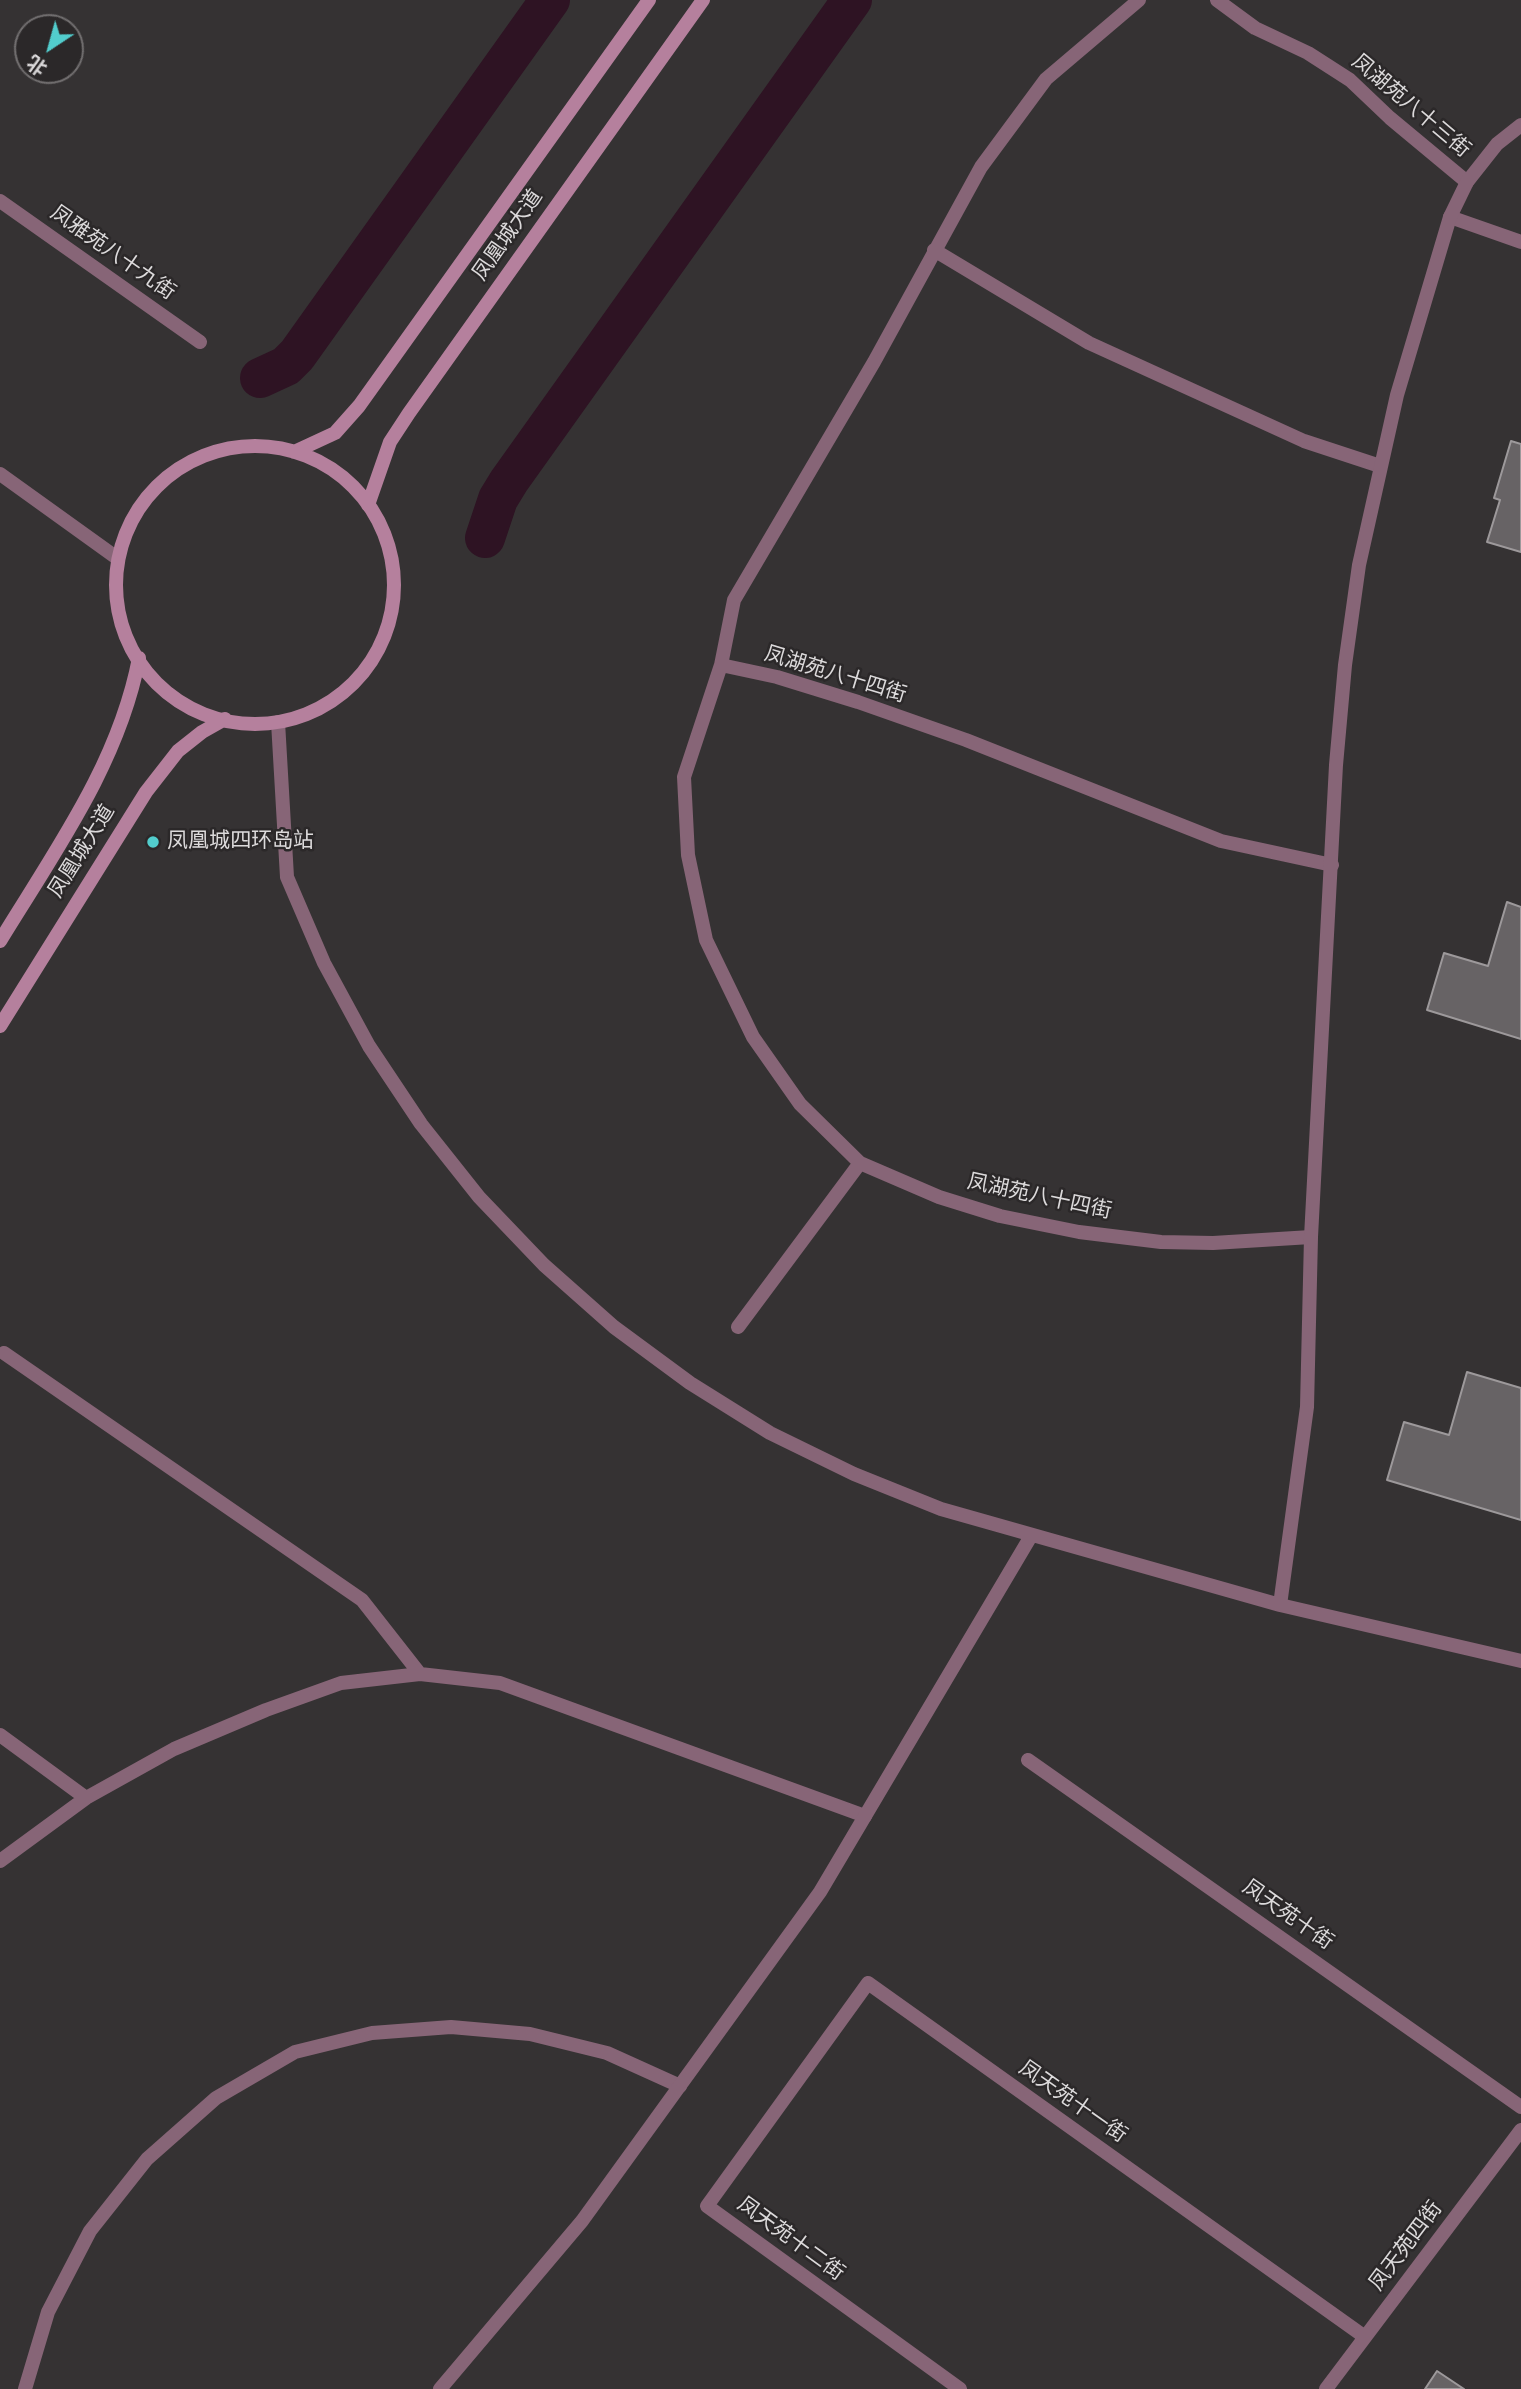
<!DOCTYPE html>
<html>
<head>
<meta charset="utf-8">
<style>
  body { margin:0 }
  #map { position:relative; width:1521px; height:2389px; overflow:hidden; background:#353233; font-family:"Source Sans 3","Noto Sans SC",sans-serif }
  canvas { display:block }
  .north { position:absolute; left:14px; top:14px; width:70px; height:70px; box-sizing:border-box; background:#2b2829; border:2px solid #726f70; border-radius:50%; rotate:216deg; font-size:19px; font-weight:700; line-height:28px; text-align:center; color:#dcdadb }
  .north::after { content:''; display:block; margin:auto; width:24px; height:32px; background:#52cdcd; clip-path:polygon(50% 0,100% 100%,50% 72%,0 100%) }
</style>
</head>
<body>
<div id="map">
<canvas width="1521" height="2389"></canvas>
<div class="north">北</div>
</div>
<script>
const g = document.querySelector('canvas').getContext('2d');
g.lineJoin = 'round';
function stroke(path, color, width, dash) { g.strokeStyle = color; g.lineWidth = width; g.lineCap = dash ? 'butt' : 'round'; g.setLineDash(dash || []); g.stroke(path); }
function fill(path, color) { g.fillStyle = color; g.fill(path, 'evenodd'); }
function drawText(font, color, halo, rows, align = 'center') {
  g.font = font + ' "Source Sans 3","Noto Sans SC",sans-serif'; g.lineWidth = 5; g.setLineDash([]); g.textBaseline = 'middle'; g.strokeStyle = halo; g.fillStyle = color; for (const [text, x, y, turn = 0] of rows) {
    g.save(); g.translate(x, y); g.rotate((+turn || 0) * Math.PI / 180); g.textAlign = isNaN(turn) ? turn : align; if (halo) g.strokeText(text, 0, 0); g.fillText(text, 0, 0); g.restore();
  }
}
const canal = new Path2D(`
  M260,378l26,-12 11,-11 253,-355
  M485,538l13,-39 11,-18 343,-481`);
const building = new Path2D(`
  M1511,441l10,3v108l-34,-10 13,-42 -6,-2z
  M1507,902l14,5v132l-94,-29 17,-57 44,13z
  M1467,1372l54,16v132l-134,-40 17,-58 45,13z
  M1437,2371l27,18h-39z`);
const lane = new Path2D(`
  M1139,0l-93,79 -65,88 -107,195 -140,238 -13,65 -37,112 4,78 18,85 47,97 47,67 60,59 79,34 61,19 79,16 82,10 52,1 98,-6
  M1217,0l38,28 53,25 42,27 40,38 77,64
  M0,201l200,141
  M1450,217l71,25
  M934,250l155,93 215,98 76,25
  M721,665l56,12 81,25 108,38 255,101 111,24
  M738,1327l122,-164
  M4,1353l358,247 58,74
  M0,1735l86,63
  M1028,1760l493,347
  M0,1861l86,-63 88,-49 92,-39 75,-27 79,-9 80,9 365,133
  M25,2389l23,-77 42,-81 57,-72 69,-61 79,-46 77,-19 79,-6 79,7 77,19 73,33
  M960,2389l-253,-183 161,-223 497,354
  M1326,2389l195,-259`);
const street = new Path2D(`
  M0,474l117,84
  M278,722l9,155 37,86 45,83 52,78 58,73 65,68 70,62 76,56 80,50 84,41 87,35 339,96 241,56
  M1280,1605l27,-198 4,-170 25,-472 9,-100 14,-100 38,-170 53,-178 17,-35 30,-38 24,-19
  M440,2389l142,-168 238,-329 211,-356`);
const secondary = new Path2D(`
  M116 585a139 139 0 1 1 278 0a139 139 0 1 1-278 0Z
  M294,452l41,-19 24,-27 290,-406
  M368,505l22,-63 19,-29 294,-413
  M0,941c55,-90 119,-178 139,-283
  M0,1026l146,-234 32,-41 24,-19 23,-13`);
const markers = [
  [153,842,7,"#52cdcd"]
];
const streetNames = [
  ["凤湖苑八十三街",1410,107,40],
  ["凤凰城大道",509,236,-55],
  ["凤雅苑八十九街",112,254,35],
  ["凤湖苑八十四街",835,676,17],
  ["凤凰城大道",83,852,-58],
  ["凤湖苑八十四街",1039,1198,12],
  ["凤天苑十街",1287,1916,35],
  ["凤天苑十一街",1072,2103,35],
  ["凤天苑十二街",790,2240,36],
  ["凤天苑四街",1407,2247,-53]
];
const poiNames = [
  ["凤凰城四环岛站",167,842]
];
stroke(canal, '#2e1323', 40);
fill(building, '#676365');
stroke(building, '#9d999b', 2);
stroke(lane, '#876577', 14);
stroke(street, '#876577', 14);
stroke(secondary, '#b5809d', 14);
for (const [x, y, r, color] of markers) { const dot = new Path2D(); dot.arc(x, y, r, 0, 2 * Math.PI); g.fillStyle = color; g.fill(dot); stroke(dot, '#2b2829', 2.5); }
drawText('21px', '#dcdadb', '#2b2829', streetNames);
drawText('21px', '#dcdadb', '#2b2829', poiNames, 'left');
</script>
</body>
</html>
